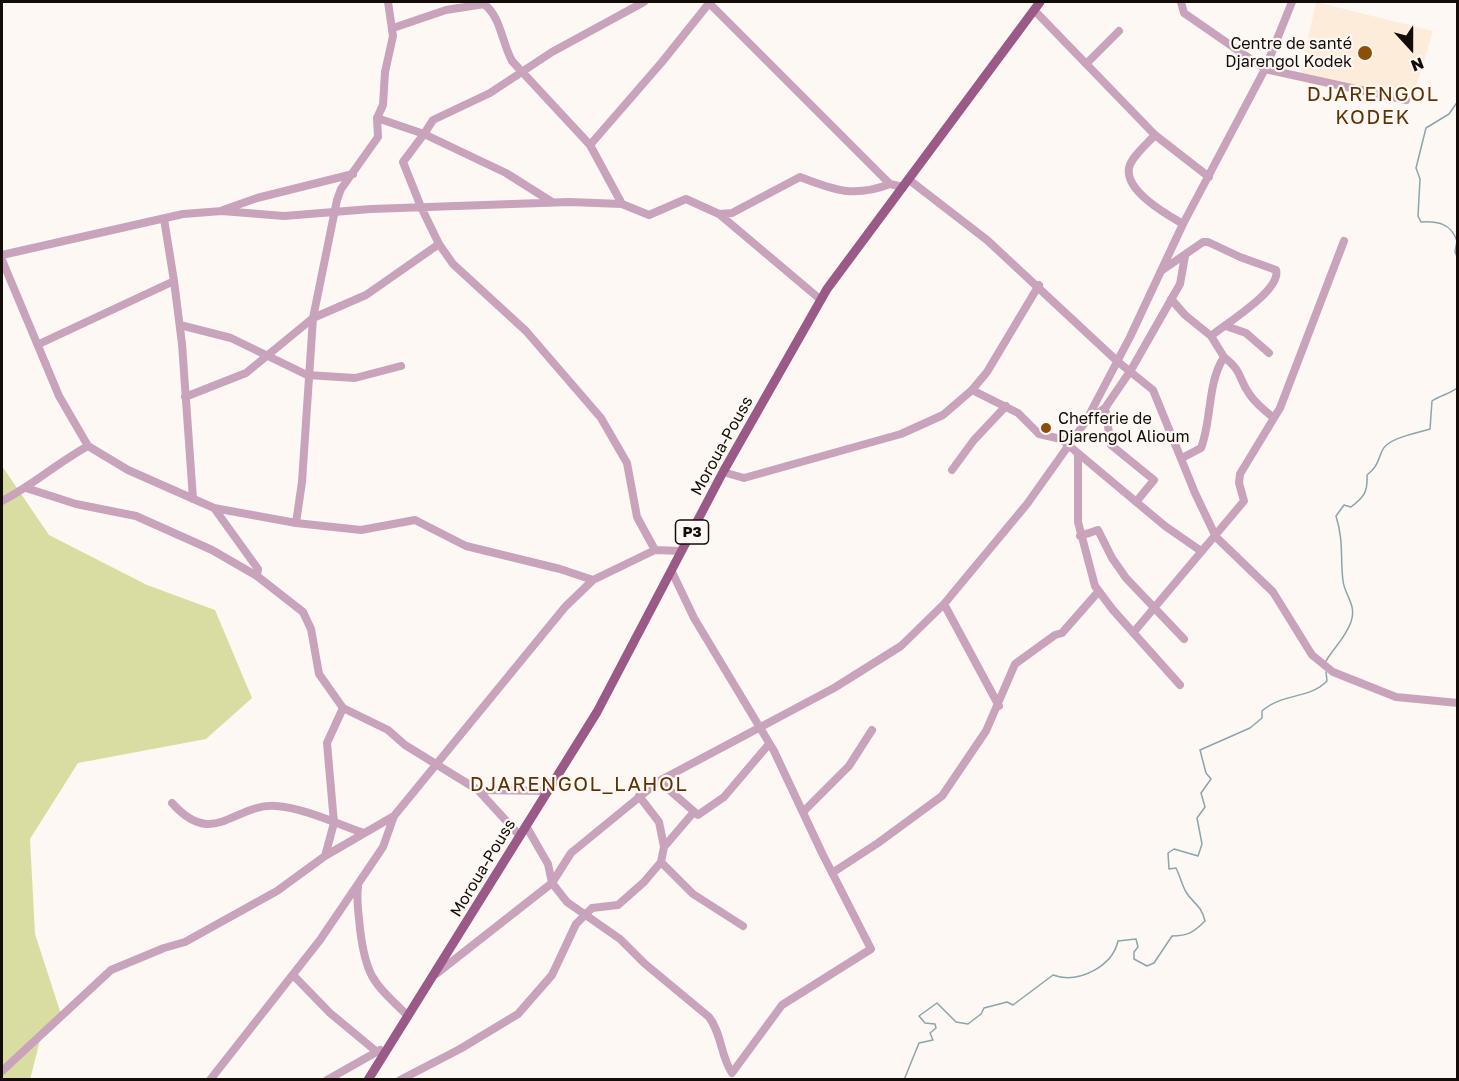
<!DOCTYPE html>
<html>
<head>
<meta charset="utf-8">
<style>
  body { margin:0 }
  #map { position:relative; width:1459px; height:1081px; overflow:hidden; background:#fdf8f4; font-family:"Golos Text",sans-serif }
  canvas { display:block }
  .frame { position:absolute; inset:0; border:3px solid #140c06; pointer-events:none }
  .north { position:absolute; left:1381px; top:18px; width:60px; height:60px; -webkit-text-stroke:4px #fdf8f4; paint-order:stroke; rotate:159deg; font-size:16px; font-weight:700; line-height:24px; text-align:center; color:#140c06 }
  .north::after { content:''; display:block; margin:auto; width:21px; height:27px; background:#140c06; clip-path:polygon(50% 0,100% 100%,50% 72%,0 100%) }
</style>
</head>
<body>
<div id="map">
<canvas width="1459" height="1081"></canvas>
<div class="frame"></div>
<div class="north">N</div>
</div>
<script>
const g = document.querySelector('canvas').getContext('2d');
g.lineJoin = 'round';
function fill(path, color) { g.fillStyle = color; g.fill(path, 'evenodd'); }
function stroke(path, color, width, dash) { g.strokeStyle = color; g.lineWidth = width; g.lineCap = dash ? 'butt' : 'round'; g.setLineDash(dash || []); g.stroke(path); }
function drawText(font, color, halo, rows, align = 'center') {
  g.font = font + ' "Golos Text",sans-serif'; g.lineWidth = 4.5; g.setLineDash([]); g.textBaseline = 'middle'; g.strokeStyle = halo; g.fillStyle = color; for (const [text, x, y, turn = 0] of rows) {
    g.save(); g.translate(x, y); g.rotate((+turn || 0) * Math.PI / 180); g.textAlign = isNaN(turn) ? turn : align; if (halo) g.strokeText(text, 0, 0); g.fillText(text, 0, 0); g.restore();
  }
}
const built = new Path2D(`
  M1316,2l117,29 -20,66 -113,-22z`);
const green = new Path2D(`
  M2,466l47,69 98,50 68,25 37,88 -46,41 -128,24 -48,76 5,95 27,83 -21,19 -11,44 -28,-1z`);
const stream = new Path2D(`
  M1458,101l-9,13 -23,14 -10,40 4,11 -2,37 3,6c16,-1 30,1 36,19l-2,11 3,7
  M1326,661c9,-15 18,-21 25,-39 6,-17 -6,-26 -8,-41 -3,-25 1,-39 -7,-65l8,-11 7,2c13,-10 17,-15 16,-32 10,-8 10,-12 15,-24 5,-13 35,-18 48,-22l2,-28c8,-6 19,-7 26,-14
  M904,1080l15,-37 14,-3 -3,-7 6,-5 -1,-4 -10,-1 -6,-7 18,-13 19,19 12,2 13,-10 3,-6 23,-6 6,3 40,-30c25,9 59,-8 65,-34l18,-2 2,8 -4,5v7l13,7 7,-3 18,-27c16,0 22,-4 33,-15 -4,-17 -12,-17 -19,-29 -4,-7 -6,-16 -10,-24l-7,1 -1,-16 6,-4 24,7 4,-12 -5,-26 8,-11 -4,-14 10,-14 -5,-6 -6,-23 50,-22 12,-10v-7c20,-18 48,-12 65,-30l-1,-9`);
const minor = new Path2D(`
  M708,2l182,182 13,3
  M1181,2l3,11 81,56 141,31
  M1034,10l121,125 54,42
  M393,28l53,-18 38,-6c17,13 18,39 28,57l78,84 32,59
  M1086,64l33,-33
  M377,118l47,16 9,-14 57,-27 62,-41 92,-50
  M1155,135c-7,8 -24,22 -26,33 -4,23 37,46 54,56
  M590,145l72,-83 48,-60
  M908,179l79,61 130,121 36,29 42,103 21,44 57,55 39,63 21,17 63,25 62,6
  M552,202l-46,-29 -82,-39 -21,28 18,45 18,37 14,20 73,67 75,87 26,45 10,54 18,33
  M223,210l34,-12 96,-24
  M719,214l102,86
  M2,255l181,-41 39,-3 62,5 87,-7 198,-7 53,2 27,11 37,-16 33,15 13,-1 68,-36c34,13 54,21 90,7
  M2,260l57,136 29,50 40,24 86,38 82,15 65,7 54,-10 51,26 94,23 33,11
  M1161,271l42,-29h5l32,15 36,13c6,20 -51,54 -65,66
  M174,281l8,63 11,155
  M1171,299l14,16 26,21 13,21c-17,26 -12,63 -23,91l-19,10
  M180,325l51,13 76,37 48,3 46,-12
  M1226,326l20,7 23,20
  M39,344l135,-63 -10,-62
  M1224,357c20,16 13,20 26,38 7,10 15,16 24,23
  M972,390l46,23 21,21 22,5 104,87 36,25
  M185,397l61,-24 67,-55 53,-23 73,-51
  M1105,408l6,37 43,35 -18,22
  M1088,420l17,-12 26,-38 49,-86 5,-28
  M1078,455v67l17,64 18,24 67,75
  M952,470l22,-30 32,-34
  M723,472l21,6 157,-44 42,-19 29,-25 15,-18 52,-87
  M26,488l50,16 60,12 76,34 45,26 46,36 8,17 8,45 24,34 45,22 17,15 73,45 42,46
  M2,501c31,-16 55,-38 86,-55
  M214,508l44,61 -1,7
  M296,523l6,-41 11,-164 24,-118 4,-11 37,-52 -1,-19 6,-13 2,-33 8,-36 -5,-34
  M1080,536l18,-6 14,28 14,20 58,61
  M944,604l55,102
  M1133,633l111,-132 -5,-18 1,-9 40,-66 64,-167
  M659,781l39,34 26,-18 45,-53
  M478,790l70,1
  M639,796l20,26 5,25
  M172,803c42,47 62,0 104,3 29,2 61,18 88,27
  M803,812l46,-46 23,-36
  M526,826l22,38 4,19 15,19 53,37 24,24 65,54c13,17 11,38 23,56l50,-68 89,-56 -49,-96 -48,-102 -80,-133 -22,-46
  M325,856l9,-33 -7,-80 16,-35
  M661,862l32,32 50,32
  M832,873l46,-30 64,-47 44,-65 29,-67 40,-29 7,-2 36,-41
  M358,887c-2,15 1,28 2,42 6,49 14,54 48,87
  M436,974l116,-91 19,-30 88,-72 175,-93 67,-42 43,-42 83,-100 59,-83 44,-84 53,-113 82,-155 27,-67
  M293,975l37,38 47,39
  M2,1071l109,-101 53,-22 21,-6 92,-51 48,-35 69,-40
  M210,1080l110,-140 63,-93 11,-31 171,-209 28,-27 62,-30 26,1
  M327,1080l53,-30
  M400,1080l60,-31 58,-35 34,-39 24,-51 16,-16 26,-3 26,-23 17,-20 3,-15 29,-34`);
const major = new Path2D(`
  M368,1080l229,-368 126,-240 104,-183 213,-287`);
const markers = [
  [1365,53,8,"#8a5009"],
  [1046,428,6,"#8a5009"]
];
const shields = [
  [692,532,33]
];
const shieldNames = [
  ["P3",692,532]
];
const poiNames = [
  ["Centre de santé",1352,44],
  ["Djarengol Kodek",1352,62],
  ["Chefferie de",1058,419,"left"],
  ["Djarengol Alioum",1058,437,"left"]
];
const streetNames = [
  ["Moroua-Pouss",722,446,-61],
  ["Moroua-Pouss",483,868,-59]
];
const quarterNames = [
  ["DJARENGOL",1373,95],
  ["KODEK",1373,118],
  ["DJARENGOL_LAHOL",579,785]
];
fill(built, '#feecdb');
fill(green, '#dadda1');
stroke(stream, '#8aa5ae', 1.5);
stroke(minor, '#c8a3bb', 8);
stroke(major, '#9a5987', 9);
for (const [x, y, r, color] of markers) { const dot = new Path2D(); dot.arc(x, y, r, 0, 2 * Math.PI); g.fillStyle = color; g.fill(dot); stroke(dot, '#fdf8f4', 2); }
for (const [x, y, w] of shields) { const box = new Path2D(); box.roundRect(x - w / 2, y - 12, w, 24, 4.5); g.fillStyle = '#fdf8f4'; g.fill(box); stroke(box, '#140c06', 1.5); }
drawText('bold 15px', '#140c06', null, shieldNames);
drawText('16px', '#140c06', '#fdf8f4', poiNames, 'right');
drawText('16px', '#140c06', '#fdf8f4', streetNames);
g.letterSpacing = '1.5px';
drawText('20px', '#5b3304', '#fdf8f4', quarterNames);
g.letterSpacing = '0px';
</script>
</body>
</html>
